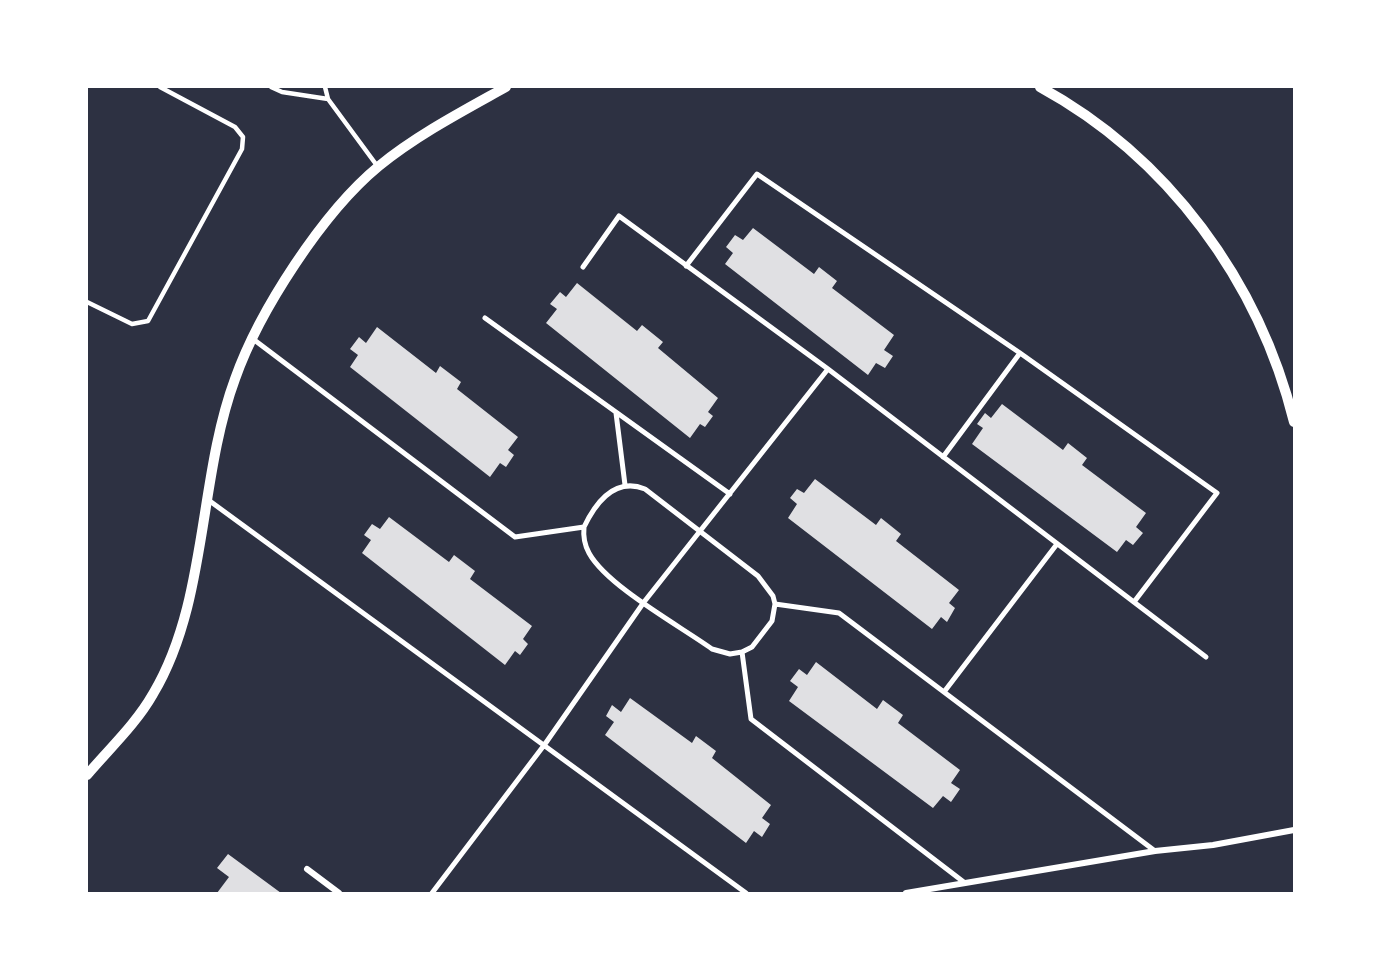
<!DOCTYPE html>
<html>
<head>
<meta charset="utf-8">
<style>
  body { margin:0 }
  #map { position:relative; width:1381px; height:980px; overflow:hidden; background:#2d3142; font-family:"Public Sans",sans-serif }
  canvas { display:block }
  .frame { position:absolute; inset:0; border:88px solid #fff; pointer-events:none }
</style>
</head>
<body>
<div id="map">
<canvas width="1381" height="980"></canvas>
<div class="frame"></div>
</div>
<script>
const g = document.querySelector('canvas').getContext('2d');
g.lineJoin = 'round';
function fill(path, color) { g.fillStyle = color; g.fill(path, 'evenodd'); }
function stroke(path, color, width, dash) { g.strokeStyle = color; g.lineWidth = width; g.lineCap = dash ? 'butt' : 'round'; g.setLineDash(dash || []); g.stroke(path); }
const building = new Path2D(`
  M753,228l61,46 5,-7 18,14 -5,7 62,47 -10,15 9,6 -8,12 -9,-5 -8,12 -143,-111 8,-11 -7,-6 9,-12 8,5z
  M577,283l60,48 5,-6 21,17 -5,6 60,50 -10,14 5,4 -8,11 -5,-3 -10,14 -144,-115 11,-14 -7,-5 10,-12 6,5z
  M377,327l59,46 4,-7 21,16 -4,7 61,48 -10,13 6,5 -8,12 -6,-4 -10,14 -140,-110 8,-12 -8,-6 9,-12 7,6z
  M1002,404l61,46 5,-7 19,15 -5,7 64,48 -10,14 7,6 -10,12 -7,-5 -9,12 -145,-108 11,-16 -6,-4 8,-11 6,5z
  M815,479l61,46 5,-7 20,16 -5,7 63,49 -10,13 6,5 -8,14 -6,-5 -9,12 -144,-111 9,-14 -7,-6 7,-9 7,4z
  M389,517l60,45 5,-7 21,16 -5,8 62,47 -9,13 5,5 -8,11 -5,-4 -10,14 -143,-112 9,-13 -7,-5 8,-11 8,5z
  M816,662l61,47 6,-9 20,15 -5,8 62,47 -9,13 9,6 -9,13 -8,-6 -10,12 -144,-107 9,-14 -8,-6 9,-12 8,6z
  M630,698l62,45 4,-7 20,15 -4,7 59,47 -9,13 8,6 -8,13 -8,-6 -8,12 -141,-108 9,-13 -8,-6 6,-11 9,7z
  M228,854l53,39h-64l12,-16 -12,-9z`);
const service = new Path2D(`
  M271,87l11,5 46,7
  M325,87l3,12 50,68
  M87,302l45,22 16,-3 94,-172 1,-12 -8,-10 -75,-40`);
const pedestrian = new Path2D(`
  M686,266l71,-92 263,179 197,140 -83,109
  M583,267l36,-51 209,153 378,288
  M485,318l245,176
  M253,339l262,198 69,-10c-1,10 0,17 5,26 18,33 91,73 123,96l18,5 12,-2 10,-5 20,-26 3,-17 -2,-8 -15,-20 -113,-87c-30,-12 -49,13 -61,38
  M616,413l9,72
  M943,457l77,-104
  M207,499l539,394
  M775,604l64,9 316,238
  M742,652l9,67 214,164
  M944,692l113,-148
  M432,893l113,-149 99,-142 184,-233`);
const minor = new Path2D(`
  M307,869l32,24
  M906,893l249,-42 58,-6 81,-15`);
const tertiary = new Path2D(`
  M1040,87c128,70 219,194 254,335
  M87,775c22,-26 49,-51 66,-81 55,-92 45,-215 82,-315 24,-68 88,-167 144,-213 38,-31 84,-55 127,-79`);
fill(building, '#e0e0e3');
stroke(service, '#fff', 4.5);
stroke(pedestrian, '#fff', 5);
stroke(minor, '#fff', 6);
stroke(tertiary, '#fff', 10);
</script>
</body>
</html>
